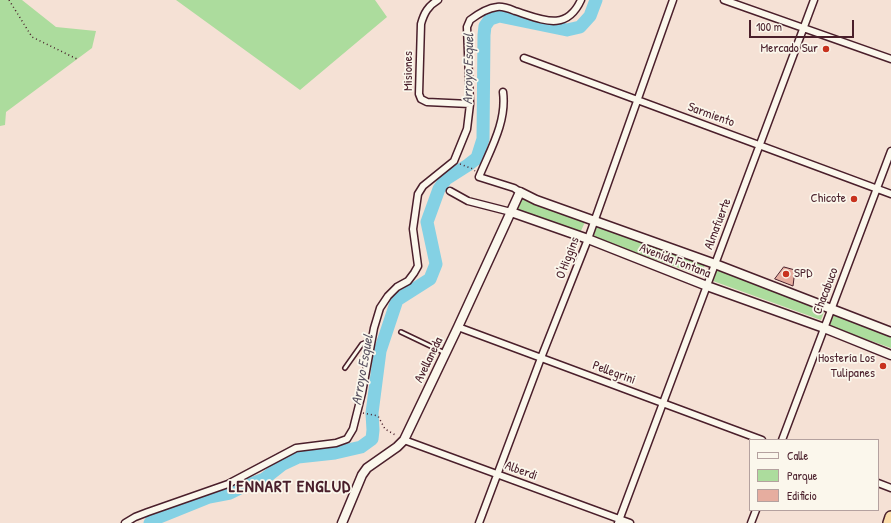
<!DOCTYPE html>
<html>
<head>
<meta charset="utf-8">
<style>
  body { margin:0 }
  #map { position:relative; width:891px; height:523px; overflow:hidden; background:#f5e1d5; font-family:"Patrick Hand",sans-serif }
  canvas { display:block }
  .legend { position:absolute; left:749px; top:439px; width:130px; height:72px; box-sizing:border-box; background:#fbf7ec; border:1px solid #b4a19f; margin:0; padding:5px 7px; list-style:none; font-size:12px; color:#4a1f2b }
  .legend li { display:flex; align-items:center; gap:8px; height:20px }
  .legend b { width:20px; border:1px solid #b4a19f }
  .scale { position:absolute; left:749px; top:20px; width:105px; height:18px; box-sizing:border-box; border:2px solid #4a1f2b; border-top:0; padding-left:5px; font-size:12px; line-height:14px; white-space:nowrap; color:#4a1f2b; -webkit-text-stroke:3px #fbf7ec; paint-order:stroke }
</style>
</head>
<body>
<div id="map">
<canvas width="891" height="523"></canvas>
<ul class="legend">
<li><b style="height:5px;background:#fbf7ec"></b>Calle</li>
<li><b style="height:11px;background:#acdc9d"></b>Parque</li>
<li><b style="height:11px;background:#e6ad9f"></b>Edificio</li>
</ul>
<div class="scale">100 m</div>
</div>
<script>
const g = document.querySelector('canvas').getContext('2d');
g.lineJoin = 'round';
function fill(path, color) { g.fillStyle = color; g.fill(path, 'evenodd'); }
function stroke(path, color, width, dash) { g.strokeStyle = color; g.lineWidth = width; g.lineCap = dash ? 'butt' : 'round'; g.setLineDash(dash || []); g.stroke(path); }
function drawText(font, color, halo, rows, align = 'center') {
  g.font = font + ' "Patrick Hand",sans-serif'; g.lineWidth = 3.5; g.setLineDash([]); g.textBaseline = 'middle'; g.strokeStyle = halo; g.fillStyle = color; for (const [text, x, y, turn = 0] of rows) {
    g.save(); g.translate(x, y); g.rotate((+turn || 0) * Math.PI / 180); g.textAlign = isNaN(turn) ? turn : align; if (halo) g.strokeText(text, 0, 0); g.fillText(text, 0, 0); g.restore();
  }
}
const green = new Path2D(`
  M0,0h22l34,27 40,4 -4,17 -86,64 -1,13 -5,1z
  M176,0h199l12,17 -87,73z
  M522,199l63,23 -5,11 -62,-23z
  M597,226l108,39 -4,11 -108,-39z
  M717,270l108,39 -4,11 -108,-39z
  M833,314l58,22v12l-62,-22z`);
const river = new Path2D(`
  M150,523l2,-3 57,-23 21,-4 12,-6 22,-8 19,-15 15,-7 37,-4 26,-6 11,-8 1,-9 -1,-17 8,-62 17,-51 33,-21 6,-15 -9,-42 12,-33 7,-10 22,-14 9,-7 6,-19 1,-104 1,-9 5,-7 9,-3 68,14 13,-3 10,-11 6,-16`);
const building = new Path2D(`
  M784,267l11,3 -2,16 -18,-7z`);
const path = new Path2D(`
  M9,0l23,37 47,23
  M460,164l13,5 2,2
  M363,413l15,3 7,13 12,7`);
const lane = new Path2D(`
  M401,332l44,21
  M345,368l17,-24 10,-4`);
const street = new Path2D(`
  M438,0c-10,6 -14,13 -17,24l-2,70 2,5 6,3 43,2
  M724,0l167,59
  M524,58l367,136
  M503,92c4,30 -13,58 -24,85l35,11 6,4
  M450,191l18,10 43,11
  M458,327l304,113
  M404,440l226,83
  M782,440l109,-289
  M878,483l13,5
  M125,523l10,-6 13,-5 80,-28 68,-36 40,-5 11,-4 6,-10 9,-36 12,-65 6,-20 8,-12 9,-9 11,-6 6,-8 4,-7 -5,-37 5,-35 5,-8 31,-25 13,-32 3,-25 -3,-77 3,-7c8,-6 17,-12 27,-13 6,-1 13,2 18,4 26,8 51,22 66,-11
  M479,523l62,-165 47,-119 85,-239
  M618,523l196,-523
  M751,523l5,-13`);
const secondary = new Path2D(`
  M511,212l77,27 119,47 117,42 67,27
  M342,523l20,-48 5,-7 30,-21 7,-7 54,-113 62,-135 16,8 179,64 176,68`);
const highway = new Path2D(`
  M889,523l2,-6`);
const markers = [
  [826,49,4,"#c8321e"],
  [854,199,4,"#c8321e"],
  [786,274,4,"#c8321e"],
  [883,366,4,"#c8321e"]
];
const poiNames = [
  ["Mercado Sur",818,49],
  ["Chicote",846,199],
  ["SPD",794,274,"left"],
  ["Hostería Los",875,359],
  ["Tulipanes",875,374]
];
const streetNames = [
  ["Misiones",409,71,-90],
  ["Sarmiento",711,115,20],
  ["Almafuerte",718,224,-69],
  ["O'Higgins",568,258,-69],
  ["Avenida Fontana",675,261,21],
  ["Chacabuco",826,291,-69],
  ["Avellaneda",429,360,-64],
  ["Pellegrini",614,373,20],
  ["Alberdi",521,471,20]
];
const waterNames = [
  ["Arroyo Esquel",469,69,-89],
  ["Arroyo Esquel",363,370,-80]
];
const districtNames = [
  ["LENNART ENGLUD",290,487]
];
fill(green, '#acdc9d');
stroke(river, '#84d1e4', 13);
fill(building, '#e6ad9f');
stroke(building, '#4a1f2b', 1);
stroke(lane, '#4a1f2b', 6);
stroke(street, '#4a1f2b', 9);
stroke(secondary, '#4a1f2b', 11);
stroke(highway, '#4a1f2b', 14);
stroke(path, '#4a1f2b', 1.5, [1, 3]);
stroke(lane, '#fbf7ec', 3);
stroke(street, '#fbf7ec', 6);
stroke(secondary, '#fbf7ec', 8);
stroke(highway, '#fbddab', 11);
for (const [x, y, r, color] of markers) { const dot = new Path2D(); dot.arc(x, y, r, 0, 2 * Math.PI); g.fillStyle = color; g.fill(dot); stroke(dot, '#fbf7ec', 1.5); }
drawText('13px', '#4a1f2b', '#fbf7ec', poiNames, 'right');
drawText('13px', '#4a1f2b', '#fbf7ec', streetNames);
drawText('italic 14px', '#5b5462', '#fbf7ec', waterNames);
g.letterSpacing = '1px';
drawText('bold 17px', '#4a1f2b', '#fbf7ec', districtNames);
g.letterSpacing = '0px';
</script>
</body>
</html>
